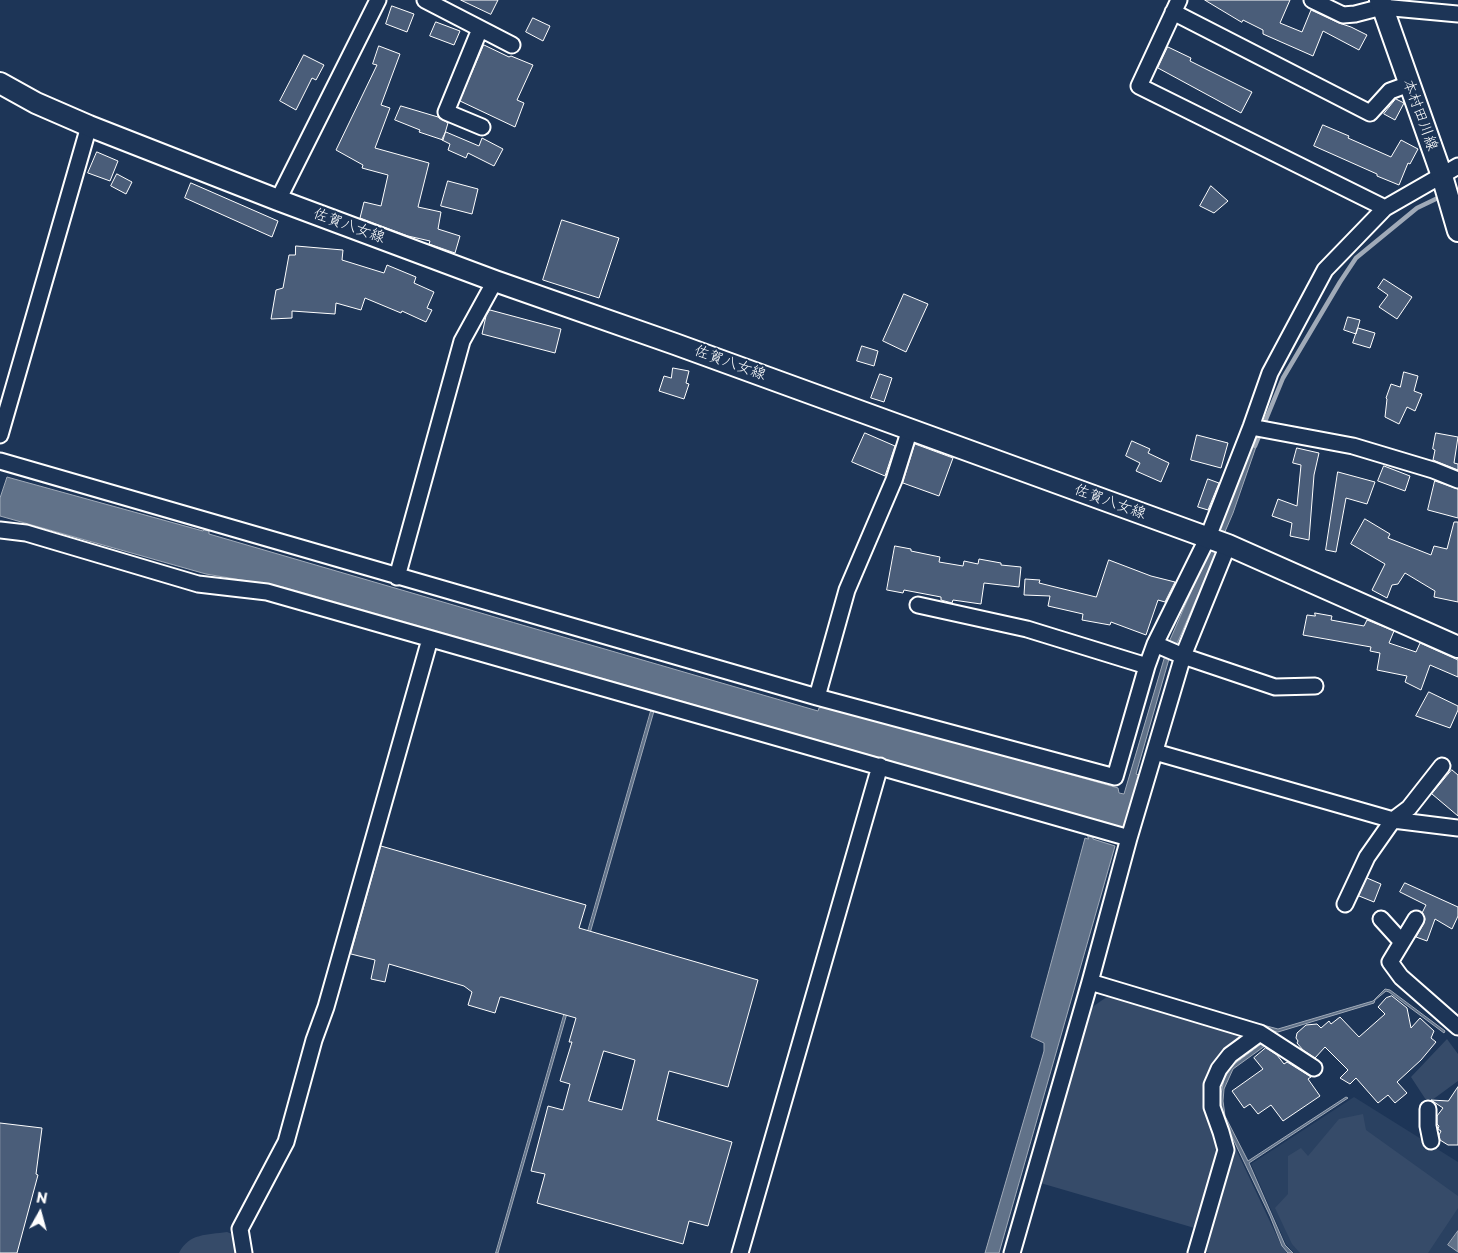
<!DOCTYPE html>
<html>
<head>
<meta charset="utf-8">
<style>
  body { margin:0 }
  #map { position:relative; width:1458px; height:1253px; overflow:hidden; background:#1d3557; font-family:"Playpen Sans",sans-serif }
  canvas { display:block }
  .north { position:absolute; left:15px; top:1188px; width:50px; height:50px; -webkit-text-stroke:4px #1d3557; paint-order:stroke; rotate:7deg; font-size:14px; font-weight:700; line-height:20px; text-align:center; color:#fff }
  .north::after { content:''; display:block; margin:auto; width:18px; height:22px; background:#fff; clip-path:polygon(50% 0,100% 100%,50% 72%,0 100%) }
</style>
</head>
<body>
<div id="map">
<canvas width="1458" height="1253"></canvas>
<div class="north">N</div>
</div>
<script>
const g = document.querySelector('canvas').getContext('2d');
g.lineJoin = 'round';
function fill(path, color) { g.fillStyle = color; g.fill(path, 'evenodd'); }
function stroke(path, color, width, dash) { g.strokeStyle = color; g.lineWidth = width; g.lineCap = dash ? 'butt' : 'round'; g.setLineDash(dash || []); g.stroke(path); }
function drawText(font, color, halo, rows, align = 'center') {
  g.font = font + ' "Playpen Sans","Klee One",sans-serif'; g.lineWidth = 4; g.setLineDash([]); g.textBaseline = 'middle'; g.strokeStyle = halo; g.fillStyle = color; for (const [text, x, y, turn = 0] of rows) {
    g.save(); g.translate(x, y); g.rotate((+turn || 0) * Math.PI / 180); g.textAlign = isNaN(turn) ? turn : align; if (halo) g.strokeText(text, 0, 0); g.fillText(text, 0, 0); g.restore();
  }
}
const built = new Path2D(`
  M1354,1097l104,65v91h-164l-8,-9 -35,-80z`);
const green = new Path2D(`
  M1111,994l131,37 1,7 -34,43 13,67 -24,81 -161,-47 51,-172z
  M1447,1039l11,15v27l-30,22 -17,-26z
  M1363,1114l3,16 92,66v12l-30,45h-128l-8,-9 -17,-36 13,-14v-38l13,-8 7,8 31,-37z
  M1234,1145l48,102 5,6h-77l-7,-2z
  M227,1232l5,2 7,19h-60c10,-20 28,-18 48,-21z`);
const water = new Path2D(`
  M1254,438l4,3 -25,72 -54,126 -10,20 -33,115 3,1 -15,53 -25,-8 -7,2 -5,-5 -804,-230 -77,-13 -206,-58v-18l7,-21 196,54 1,-1 5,1v3l609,177 1,-3 9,-2 290,82 1,5 5,1 45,-152 50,-114z
  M651,711h3l-156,542h-2z
  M1088,835l5,1v3l22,7 -116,407h-14l59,-202v-8l-13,-6 54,-199 3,1z
  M1104,983l174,46 95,-28 12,-12 5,1 55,41 -1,2 -55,-41 -3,-1 -11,9 -1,3 -96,29z
  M1266,1041l3,2 -36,26 -9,20 -1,12 2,15 23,45 98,-64 2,1 -99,65 36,82 8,8h-5l-6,-7 -12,-30 -47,-98 -3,-19 4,-20 8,-13z
  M1458,1231v21l-10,-7z`);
const stream = new Path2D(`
  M1255,446l28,-68 57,-96 16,-24 61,-50 25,-12`);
const building = new Path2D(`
  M461,0h37l-7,14z
  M1205,0h85l-10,23 22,9 9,-22 28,13 12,4 16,8 -8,15 -36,-19 -10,25 -50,-22v-4l-20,-10 -1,2z
  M392,6l22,8 -7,18 -21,-8z
  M533,18l17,8 -7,15 -17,-9z
  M436,22l24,9 -6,14 -24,-9z
  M484,45l25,12 2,-1 22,9 -16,35 7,3 -9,24 -55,-26z
  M379,46l21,8 -19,51 9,3 -15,40 54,15 -11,44 23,5 -3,17 22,7 -5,17 -26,-9 1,-3 -22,-5 -48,-18 4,-16 17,4 7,-31 -26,-7 1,-3 -27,-15 41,-85 -4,-1z
  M1168,47l23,11 -1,3 62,31 -11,21 -83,-45z
  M304,55l20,10 -8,15 -4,-2 -16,32 -16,-9z
  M1396,99l8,4 -9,17 -11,-6z
  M401,106l37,11 10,6 -5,17 -24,-8 1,-2 -25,-10z
  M1323,125l26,11 -1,2 43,19 10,-17 17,9 -8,15 -2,-1 -9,22 -22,-9v-2l-63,-28z
  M446,132l33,14 3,-8 21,11 -9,17 -26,-13 -2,5 -18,-8 2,-6 -8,-4z
  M97,152l21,9 -8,20 -22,-8z
  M117,174l15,8 -6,12 -15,-8z
  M448,181l30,8 -6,25 -31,-8z
  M191,183l87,38 -6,16 -87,-39z
  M1211,186l17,15 -14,12 -14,-7z
  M562,220l57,18 -20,60 -56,-18z
  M296,246l47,4 -1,10 42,13 3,-8 29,12 -2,6 20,9 -7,16 5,2 -6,12 -24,-11 -1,2 -36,-15 -4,12 -25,-7 -1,11 -43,-3v7l-21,1 5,-29 7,-2 6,-33h6z
  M1384,279l28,18 -15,22 -18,-12 9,-12 -10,-7z
  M904,294l24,10 -22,48 -23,-11z
  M490,310l71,19 -6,24 -73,-19 4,-18z
  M1348,317l12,3 -4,14 -12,-4z
  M1358,328l17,5 -5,15 -17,-5z
  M862,346l16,5 -4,15 -17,-5z
  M673,368l16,3 -3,12 3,1 -5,15 -25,-8 5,-15 7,2z
  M1404,372l14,4 -4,15 8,3 -7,17 -8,-4 -8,17 -14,-7 2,-18 -1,-1 5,-14 9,3z
  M880,374l12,4 -8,24 -13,-4z
  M865,433l30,13 -10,30 -33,-14z
  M1436,433l22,4 -4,26 4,1v6l-25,-10 2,-10 -2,-1z
  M1197,435l31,8 -7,25 -30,-8z
  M1132,441l18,8 -2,4 21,10 -8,19 -25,-11 4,-8 -14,-7z
  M915,444l38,14 -14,38 -36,-13z
  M1297,448l22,5 -5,22 -5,65 -19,-4 2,-13 -20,-7 6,-17 19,7 4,-41 -8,-2z
  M1384,466l26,10 -5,15 -27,-10z
  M1338,472l37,10 -8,22 -21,-6 -10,54 -10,-2z
  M1208,479l11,4 -11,27 -10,-3z
  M1435,481l23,8v29l-30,-8z
  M1365,519l25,15 -2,4 43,17 3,-9 13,3 7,-27h4v80l-24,-5 1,-6 -30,-18 -7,11 -6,1 -5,13 -15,-8 13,-26 -34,-20z
  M895,546l16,3v2l29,6 -1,5 24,4 1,-5 14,3 1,-5 22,4v2l20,2 -2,20 -35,-4 -3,21 -28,-4 -1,3 -11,-3v-3l-37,-7 -1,3 -16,-3z
  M1109,560l42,16 24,6 -10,20 -7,-2 -12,35 -35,-13 -1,3 -28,-5 1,-6 -35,-8 2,-10 -26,-1 1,-16 15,1 -1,3 57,14z
  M1315,613l17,3 -1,4 33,6 3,-6 27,11 -5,12 27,9 4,-9 38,17v17l-28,-12 -9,25 -16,-8 2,-6 -30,-6 3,-17 -10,-2 1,-4 -68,-12 4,-20 8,1z
  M1429,692l29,14v4l-8,18 -34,-12z
  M1452,770l6,5v41l-26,-22z
  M381,846l205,59 -7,23 179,52 -30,107 -59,-16 -12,49 75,22 -24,84 -19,-5 -6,23 -146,-41 8,-29 -14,-3 17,-65 15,4 7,-26 -10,-3 12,-39h-3l7,-24 -74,-21h-2l-5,16 -27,-8 4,-13 -8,-6 -75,-22 -4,18 -14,-3 4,-19 -24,-6zM604,1051l31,9 -13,50 -33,-9z
  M1367,878l14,6 -7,18 -15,-6z
  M1405,883l53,24v9l-6,13 -17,-10 -8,22 -11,-4 8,-14 1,-4 -3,-6 4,-8 -26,-13z
  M1392,996l15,12 4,20 9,-10 14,13 -3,7 5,4 -15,18 -24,22 10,11 -12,10 -7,-8 -10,8 -22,-25 -6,6 -10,-6 8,-8 -23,-23 -10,11 -12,-8 -6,-7 1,-2 -2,-3 1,-5 9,-8 11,-1 4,4 8,-7 2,3 9,-7 19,20 26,-23 -7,-7 8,-9z
  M1266,1048l11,7 7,9 3,-2 24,15 -3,2 12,17 -37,25 -12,-16 -13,9 -8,-10 -6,4 -12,-17 31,-22 -9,-11z
  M1458,1087v58h-10l-8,-5 -1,-5 2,-4 -3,-2 1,-3 -2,-2v-8l6,-8 -12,-8 17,1z
  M0,1123l42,5 -6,46 2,1 -21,78h-17z`);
const minor = new Path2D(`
  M425,0l87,45
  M1179,0l-40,86 246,122
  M1312,0l31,15 12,-1 27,-7 76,7
  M1173,12l197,101 20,-22 19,-7
  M480,29l-34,83 36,15
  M278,200l100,-200
  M1251,427l102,19 80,24 25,10
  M0,435l89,-309
  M0,461l817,236 298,80 32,-111 8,-22 53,-107 43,-110 19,-54 55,-103 60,-62 73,-42
  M0,530l26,3 172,51 69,8 862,246
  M397,577l65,-236 33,-60
  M918,605l109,24 120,37
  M1155,644l28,12 92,31 40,-1
  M817,697l30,-107 47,-110 16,-51
  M1155,752l238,68 65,8
  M1345,904l22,-47 26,-37 16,-12 33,-42
  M1381,919l20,22
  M1416,919l-26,43 11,15 57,50
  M1090,982l170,51 54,35
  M1428,1109v17l3,15
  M244,1253l-4,-24 46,-87 28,-102 12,-33 104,-368
  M740,1253l140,-487
  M1012,1253l78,-271 39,-144 54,-182 45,-111
  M1196,1253l30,-103 -5,-18 -9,-25v-22l7,-16 11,-14 30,-22`);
const major = new Path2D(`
  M1380,0l62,176 16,55
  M0,83l36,20 53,23 189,74 217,81 180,63 553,201 230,102`);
const streetNames = [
  ["本村田川線",1420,115,70],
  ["佐賀八女線",349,226,20],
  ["佐賀八女線",730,363,20],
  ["佐賀八女線",1110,502,20]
];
fill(built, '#2a4161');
fill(green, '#364b69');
fill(water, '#617289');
stroke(water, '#a0aab8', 1);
stroke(stream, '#a0aab8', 4.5);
fill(building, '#4a5d79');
stroke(building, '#fff', 1);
stroke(minor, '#fff', 19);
stroke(major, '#fff', 24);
stroke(minor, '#1d3557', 15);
stroke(major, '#1d3557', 20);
drawText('15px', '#fff', '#1d3557', streetNames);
</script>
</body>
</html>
